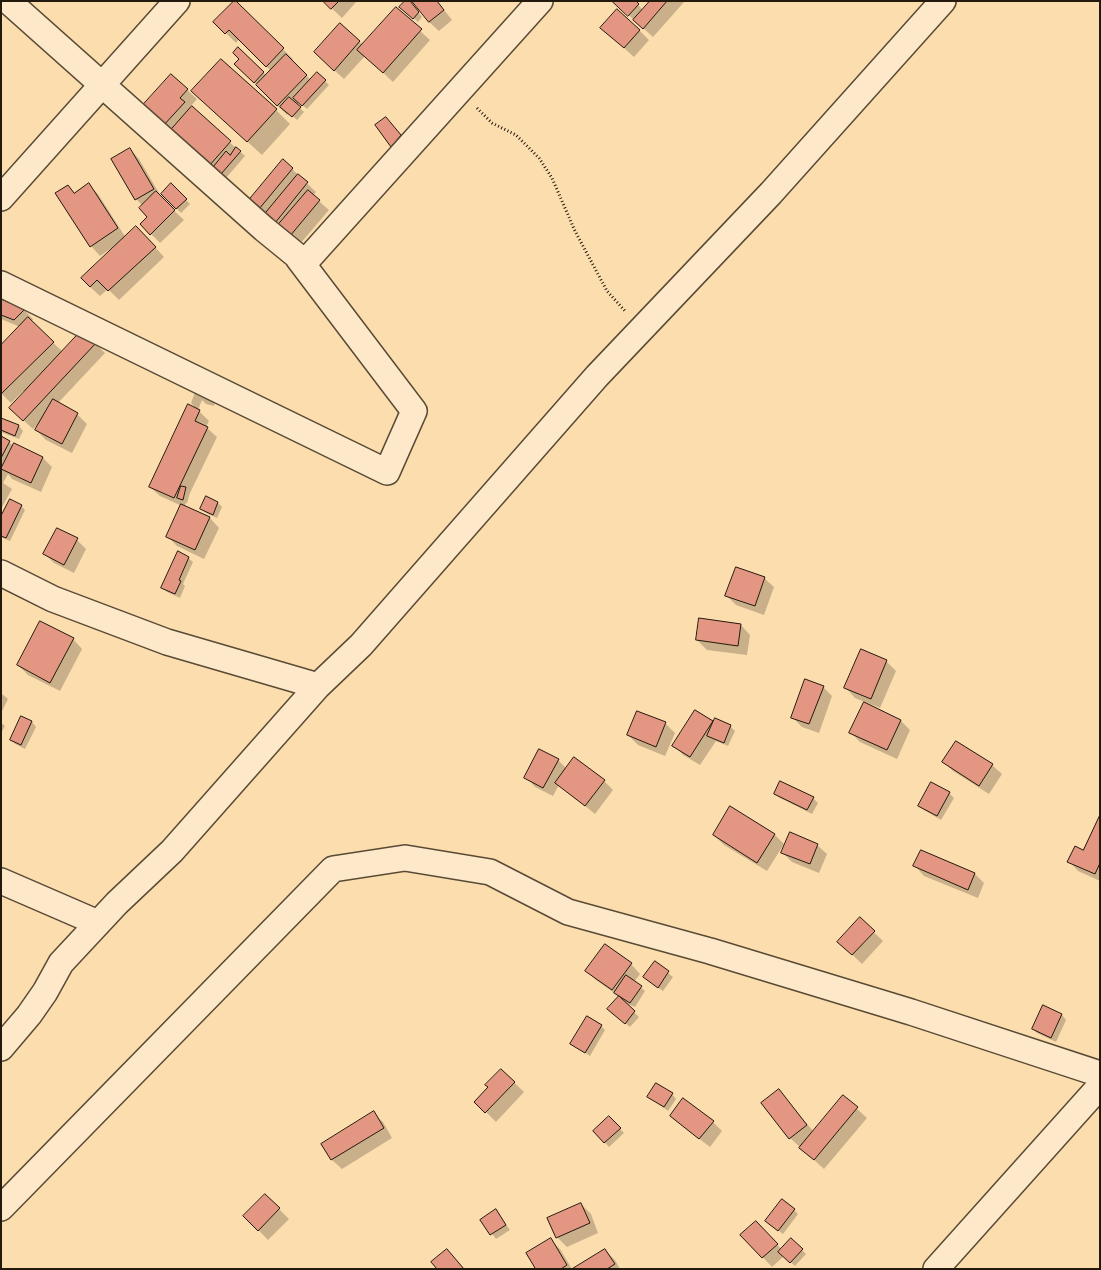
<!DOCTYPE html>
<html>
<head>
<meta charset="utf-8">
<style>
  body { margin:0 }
  #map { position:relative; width:1101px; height:1270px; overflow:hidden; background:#fcddae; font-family:"Old Standard TT",serif }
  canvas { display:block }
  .frame { position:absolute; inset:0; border:2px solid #23190d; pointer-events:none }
</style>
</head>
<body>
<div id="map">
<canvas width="1101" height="1270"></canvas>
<div class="frame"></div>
</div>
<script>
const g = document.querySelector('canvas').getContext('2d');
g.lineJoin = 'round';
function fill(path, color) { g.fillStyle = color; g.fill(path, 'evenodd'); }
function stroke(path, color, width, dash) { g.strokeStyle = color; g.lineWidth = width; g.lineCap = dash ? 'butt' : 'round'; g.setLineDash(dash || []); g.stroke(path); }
const shadow = new Path2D(`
  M324,1h33l-15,17z
  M437,1l15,19 -13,11 -10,-9z
  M613,1h21l9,9 8,-9h34l-32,36z
  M235,2l58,57 -2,2 20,19 6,-7 12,12 -22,24 -8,-7 -2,3 7,7 -7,8 -8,-7 -2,2 -51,-51 5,-5 -3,-10 29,27 4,-5 -32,-32 -3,4 -21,-21z
  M412,4l10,13 -4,5 -17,-15z
  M396,9l34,31 -37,42 -28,-26 -21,23 -19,-17 15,-37 23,20z
  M640,31l9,9 -15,17 -22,-20z
  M171,75l26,24 -7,8 55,49 -19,22 -6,-5 -1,1 -66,-58z
  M208,106l68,4 14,14 -28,31z
  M390,123l15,17 -9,10 -4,-4z
  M130,149l9,10 24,41 21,20 -24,23 -19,-19 8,-7 -6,-11 -7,-7 -23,-39z
  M292,169l24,23 -3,4 16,14 -29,34 -50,-44z
  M89,185l9,9 28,44 20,-1 18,20 -45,43 -11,-11 -8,7 -10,-9 26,-42 -16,11 -9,-10 -23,-60 8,8z
  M171,185l19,19 -9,9 -19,-19z
  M1,301l23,9 9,9 -2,3 32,30 19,-21 23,22 -47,50 19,11 10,10 -15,29 -26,-13 -10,-10 4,-8 -7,7 -23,-21 15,-16 -2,-1 -12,12 -10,-10 19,-66 -19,-8z
  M195,392l7,5 8,1 5,4 -1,4 -8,-2 -4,-4 -4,10 11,11 -3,6 11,10 -27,56 -3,10h-1l-2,4 26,11 9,10 -15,31 -27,-13 -9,-9 14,-31 -22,-10 -10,-9 47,-77 -6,-7z
  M1,419l18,7 4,5 -4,8 -18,-7z
  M1,438l13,8v-2l29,14 9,9 -11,25 -29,-13 -4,-5 -5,9 9,6 -11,20z
  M218,503l4,4 -5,11 -11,-5 -5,-4z
  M21,506l4,4 -15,31 -9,-4v-18z
  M77,540l9,9 -12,24 -20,-10 -9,-9z
  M188,558l5,4 -10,22 2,2 -5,12 -13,-6 -4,-4z
  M764,578l10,9 -10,28 -28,-10 -9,-9z
  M741,625l9,10 -3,20 -40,-5 -10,-10z
  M73,639l9,10 -22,42 -32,-16 -10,-10z
  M886,661l10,10 -16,37 -25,-10 -9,-10z
  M823,687l9,9 -13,37 -17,-6 -10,-10z
  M1,693l7,6 -7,14z
  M22,718l10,4 4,5 -11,22 -10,-5 -4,-4z
  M901,721l9,9 -13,29 -37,-17 -9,-9z
  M712,722l2,2 16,2 5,5 -7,15 -12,-5 -16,24 -17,-10 -9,-10z
  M1,723l4,3 -4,7z
  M665,723l10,10 -10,23 -27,-11 -10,-10z
  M558,760l9,9 37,12 9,9 -18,24 -36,-29 -6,11 -18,-9 -9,-10z
  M944,762l48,3 10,9 -13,20 -36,-23z
  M949,793l5,5 -13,22 -17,-10 -4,-4z
  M775,794l38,4 5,5 -6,11 -32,-16z
  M1100,818v63l-22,-10 -9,-10 15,-10z
  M714,835h61l9,9 -17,27 -43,-26z
  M817,845l10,9 -8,19 -27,-11 -9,-9z
  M915,866l60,8 9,9 -6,15 -54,-22z
  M860,919l23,22 -21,23 -23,-22z
  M655,963l18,14 -10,14 -14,-10z
  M631,964l9,10 -6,8 11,9 -10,16 -12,-5 16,15 -9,10 -17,-14 7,-16 -24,-17 -9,-9z
  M1043,1007l19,8 4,5 -10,22 -19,-9 -4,-4z
  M601,1026l4,4 -15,26 -18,-12z
  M501,1070l23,22 -28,30 -20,-20 13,-15z
  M779,1091l35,41 30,-35 23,21 -43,51 -34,-31z
  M672,1094l4,5 -8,12 -19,-14z
  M373,1113l10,9 9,16 -50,31 -10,-9 -10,-16z
  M671,1116l42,6 9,9 -12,16 -29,-22z
  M609,1117l15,16 -15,14 -15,-16z
  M265,1195l24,24 -21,21 -23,-24z
  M581,1204l10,10 7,19 -31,14 -10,-10z
  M794,1210l4,4 -15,20 -12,-9z
  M496,1211l14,19 -14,9 -14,-19z
  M766,1232l16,18 9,-10 15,14 -11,12 -11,-10 -12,11 -30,-32z
  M551,1240l9,9 12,20h-36z
  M605,1250l10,10 5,9h-46z`);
const building = new Path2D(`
  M234,1h2l48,47 -18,19 -37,-37 -4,4 -12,-12z
  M323,1h16l-8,8z
  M405,1h5l9,11 -6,7 -14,-12z
  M412,1h25l7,9 -15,12z
  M612,1h24l3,3 -11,12z
  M650,1h17l-24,28 -10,-9z
  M396,7l26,22 -39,44 -26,-23z
  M617,9l23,21 -16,18 -24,-20z
  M340,23l20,18 -26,30 -20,-19z
  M238,47l26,25 -10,11 -20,-19 5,-5 -6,-6z
  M286,54l21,21 -30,31 -21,-21z
  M221,59l56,50 -30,33 -56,-51z
  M317,72l9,8 -24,26 -9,-8z
  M171,74l17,15 -8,9 5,4 -22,24 -21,-20z
  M289,97l12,10 -9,10 -12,-10z
  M192,106l39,35 -22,25 -39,-35z
  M386,117l15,18 -10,12 -16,-22z
  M236,147l5,4 -20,23 -8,-7 13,-16 4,4z
  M130,148l24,41 -19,11 -24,-41z
  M283,159l10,9 -34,41 -10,-9z
  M298,174l10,8 -33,41 -11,-8z
  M89,183l29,45 -28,19 -35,-54 13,-8 6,8z
  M171,183l16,16 -11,10 -15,-15z
  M308,190l12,10 -30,36 -12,-11z
  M156,191l19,19 -25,25 -10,-11 7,-7 -8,-9z
  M136,226l20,21 -48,44 -11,-11 -7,7 -9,-9z
  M1,299l24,10 -11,11 -13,-5z
  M28,317l26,25 -53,52v-49z
  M82,330l14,13 -73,78 -14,-13z
  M53,399l25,14 -16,31 -27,-14z
  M188,404l12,6 -5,11 13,6 -34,71 -25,-11z
  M1,418l18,7 -4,11 -14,-6z
  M1,436l9,5 -9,17z
  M14,443l29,14 -12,26 -30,-14z
  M181,486l5,1 -3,13 -6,-2z
  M206,496l12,6 -5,13 -13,-6z
  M10,499l12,6 -16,33 -5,-2v-20z
  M181,504l29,13 -15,33 -29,-13z
  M57,528l21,10 -14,27 -21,-11z
  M178,551l11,6 -10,23 2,1 -6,13 -14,-6z
  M736,567l29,10 -10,29 -30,-10z
  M699,618l42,6 -3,22 -42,-6z
  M40,621l34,17 -24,45 -33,-18z
  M861,649l26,11 -16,39 -27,-11z
  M805,679l19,7 -15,38 -18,-6z
  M864,702l37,18 -14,30 -38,-17z
  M695,710l18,11 -23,36 -18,-11z
  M637,711l29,11 -10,25 -29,-12z
  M21,716l11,5 -11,24 -11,-5z
  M715,718l16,7 -7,18 -17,-7z
  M956,741l37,23 -14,22 -37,-24z
  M539,749l20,10 -16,29 -19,-10z
  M574,757l31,23 -20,26 -30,-23z
  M780,781l34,16 -7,13 -33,-16z
  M931,782l19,10 -13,24 -19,-10z
  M730,806l45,28 -18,29 -44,-28z
  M1100,815v48l-5,11 -28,-12 8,-16 8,4z
  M790,832l28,12 -8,20 -29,-11z
  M921,850l54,23 -7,17 -55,-24z
  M860,917l15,14 -23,24 -15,-13z
  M605,944l27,19 -20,27 -27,-19z
  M655,961l14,10 -11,17 -15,-11z
  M626,975l16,11 -12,17 -16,-10z
  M619,996l16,15 -10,13 -18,-15z
  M1043,1005l19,9 -11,24 -19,-9z
  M587,1016l15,9 -17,28 -15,-9z
  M501,1069l14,13 -30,31 -11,-11 14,-15 -3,-2z
  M656,1083l17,10 -9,14 -17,-10z
  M779,1089l28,36 -18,14 -28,-36z
  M843,1095l15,12 -44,53 -15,-12z
  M683,1098l31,23 -15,18 -29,-23z
  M374,1111l10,17 -53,32 -10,-16z
  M609,1116l12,12 -17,15 -11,-12z
  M265,1194l15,14 -22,23 -15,-15z
  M782,1199l13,10 -17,22 -13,-10z
  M581,1203l9,20 -34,15 -9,-20z
  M496,1209l10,16 -16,10 -10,-15z
  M756,1221l22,23 -16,14 -22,-23z
  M551,1238l16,27 -6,4h-28l2,-1 -9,-15z
  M791,1238l12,11 -13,14 -12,-11z
  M447,1249l17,20h-27l-6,-7z
  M605,1249l10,15 -8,5h-35z`);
const path = new Path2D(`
  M477,108l15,15 24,12 23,23 13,20 23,53 32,60 19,21`);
const minor = new Path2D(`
  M8,1l256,228 38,31 6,-1 232,-258
  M1,198l176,-197
  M1,284l386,188 27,-61 -116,-153
  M1,573l52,26 114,43 151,44
  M1,881l97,42
  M1,1048l28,-33 16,-23 16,-29 56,-60 55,-52 146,-165 43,-41 236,-269 174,-183 172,-192
  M1,1208l332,-339 72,-11 85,14 78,40 142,39 201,61 189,62
  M936,1269l164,-183`);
fill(shadow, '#0003');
fill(building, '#e39681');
stroke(building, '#23190d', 1);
stroke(minor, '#594a35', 28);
stroke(path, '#23190d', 3, [1, 2.5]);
stroke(minor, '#fde9ca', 25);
</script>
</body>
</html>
